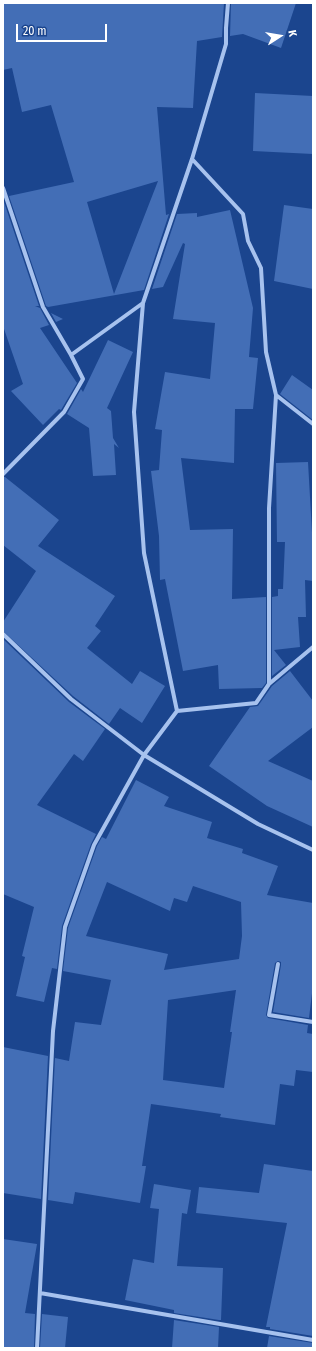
<!DOCTYPE html>
<html>
<head>
<meta charset="utf-8">
<style>
  body { margin:0 }
  #map { position:relative; width:316px; height:1351px; overflow:hidden; background:#1b458e; font-family:"Fira Sans Condensed",sans-serif }
  canvas { display:block }
  .frame { position:absolute; inset:0; border:4px solid #fff; pointer-events:none }
  .north { position:absolute; left:260px; top:16px; width:40px; height:40px; -webkit-text-stroke:3px #1b458e; paint-order:stroke; rotate:78deg; font-size:11px; font-weight:700; line-height:16px; text-align:center; color:#fff }
  .north::after { content:''; display:block; margin:auto; width:14px; height:18px; background:#fff; clip-path:polygon(50% 0,100% 100%,50% 72%,0 100%) }
  .scale { position:absolute; left:16px; top:24px; width:91px; height:18px; box-sizing:border-box; border:2px solid #fff; border-top:0; padding-left:5px; font-size:12px; line-height:14px; white-space:nowrap; color:#fff; -webkit-text-stroke:3px #1b458e; paint-order:stroke }
</style>
</head>
<body>
<div id="map">
<canvas width="316" height="1351"></canvas>
<div class="frame"></div>
<div class="north">K</div>
<div class="scale">20 m</div>
</div>
<script>
const g = document.querySelector('canvas').getContext('2d');
g.lineJoin = 'round';
function fill(path, color) { g.fillStyle = color; g.fill(path, 'evenodd'); }
function stroke(path, color, width, dash) { g.strokeStyle = color; g.lineWidth = width; g.lineCap = dash ? 'butt' : 'round'; g.setLineDash(dash || []); g.stroke(path); }
const building = new Path2D(`
  M3,3h221l-2,34 -25,4 -4,67 -36,-1 9,108 3,-1 -25,76 -96,17 -2,-1 -37,-110 65,-14 -23,-77 -29,7 -10,-44 -9,2zM158,181l-44,113 -27,-92z
  M231,3h65l-15,45 -38,-14 -13,2z
  M255,93l58,3v58l-60,-3z
  M3,199l36,107h-4l5,2 9,17 -9,3 37,55 -16,27 -2,-1 -16,16 -32,-34 12,-7 -20,-58z
  M284,205l29,4v80l-39,-8z
  M230,210l23,98 -4,49 9,1 -5,51h-18l-1,54 -53,-5 9,72 43,-1 -1,70 34,-2v86l-4,5 -43,1 -1,-24 -35,6 -18,-92 -5,1 -1,-44 -8,-65 8,-1 3,-40 -7,-1 10,-57 45,7 5,-56 -42,-4 12,-75 -2,-1 -20,44 -11,2 25,-75 20,-1v4z
  M51,313l12,6 -7,3z
  M108,340l25,12 -26,56 4,3 2,27 6,10 -5,-4 2,31 -23,1 -4,-48 -22,-14 14,-25 2,3z
  M292,375l21,15v30l-33,-26z
  M308,462l5,88v31l-8,-1 1,37h-8l2,30 -26,3 12,15 -14,11v-79l6,-1v-7h5l2,-47h-8l-1,-79z
  M3,477h2l54,43 -21,26 77,50 -20,30 6,5 -14,17 45,36 8,-13 25,15 -23,37 -22,-15 -11,16 -36,-28 -70,-65v-9l33,-51 -33,-26z
  M3,639l66,63 36,27 -22,32 -9,-7 -37,51 59,29 -5,10 -29,82 -5,43 -5,-1 -8,34 -28,-6 9,-39 -3,-1 12,-49 -31,-13z
  M290,671l23,30v26l-45,34 45,20v46l-46,-21 -58,-40 41,-59 8,-1 14,-20z
  M136,780l33,17 -5,9 48,16 -5,16 36,11 -1,4 36,13 -11,29 46,8v82l-4,33 -36,-6 8,-47v-3l-3,-1 -3,2 -9,52 2,3 40,7 -1,8 6,1v38l-17,-2 -2,16 -14,-2 -5,41 -55,-8 1,-3 -70,-10 -9,62h4l-6,37 -65,-11 -2,12 -25,-4 7,-142 14,3 6,-39 26,3 10,-45 -48,-9 5,-43 29,-82 5,-9 4,2zM107,882l63,29 4,-13 13,4 6,-16 48,16 1,34 -3,23 -75,11 4,-16 -82,-18zM236,990l-6,42h2l-8,56 -61,-8 5,-80z
  M3,1047l45,9 -7,143 -38,-6z
  M264,1164l49,7v165l-43,-7v-2h-4l21,-104 -91,-10 3,-26 60,6z
  M154,1184l37,6 -4,24 -5,-1 -5,53 46,2 -2,52h-2l-45,-7v-3l-49,-10 8,-41 21,4 5,-54 -9,-1z
  M3,1239l34,5 -12,69 10,1 -1,34h-31z
  M42,1314l26,3 -3,31h-25z
  M174,1320l45,7 -1,21h-46z
  M269,1336l44,7v5h-46z`);
const street = new Path2D(`
  M192,159l51,55 5,27 13,27 5,84 10,43 37,29
  M3,188l40,119 28,48
  M3,474l61,-62 19,-33 -12,-24 72,-52 49,-144 34,-115v-16l2,-25
  M3,634l68,65 73,56 114,69 55,26
  M269,684v-176l7,-113
  M177,711l79,-8 13,-19 44,-37
  M278,964l-9,51 44,7
  M40,1293l273,47
  M37,1348l16,-317 12,-104 29,-82 50,-90 33,-44 -33,-158 -10,-141 9,-109`);
fill(building, '#436eb6');
stroke(street, '#a7c2ee', 4);
</script>
</body>
</html>
